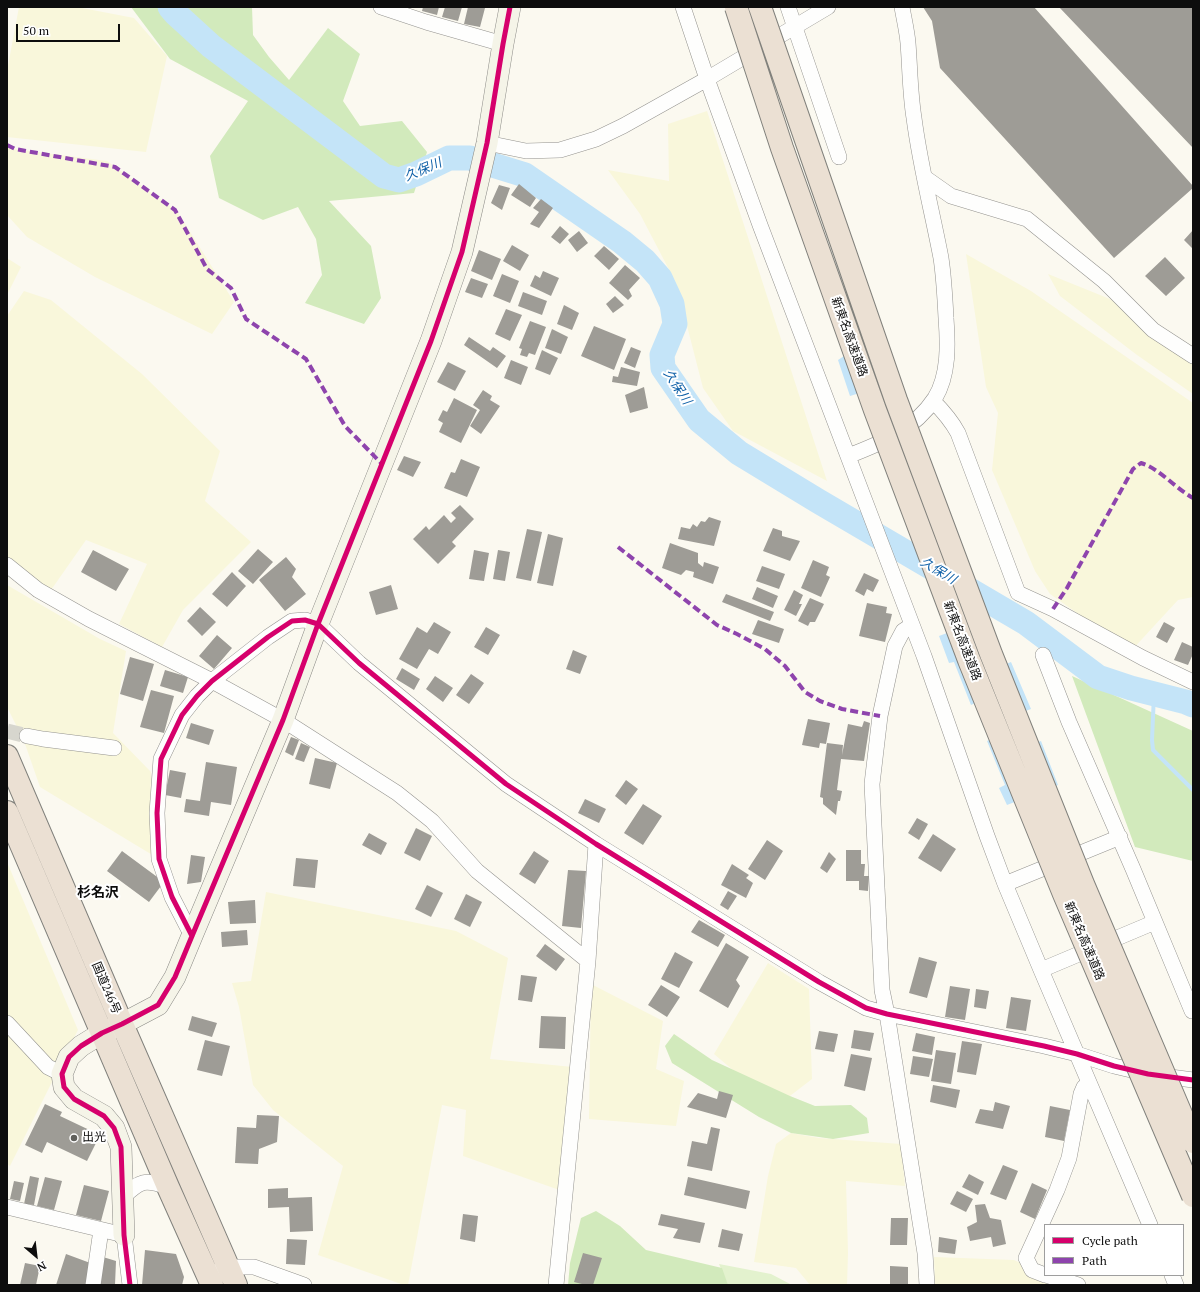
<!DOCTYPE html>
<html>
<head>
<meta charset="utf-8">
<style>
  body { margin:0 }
  #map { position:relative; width:1200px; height:1292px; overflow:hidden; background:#fbf9f0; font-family:"PT Serif",serif }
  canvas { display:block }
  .frame { position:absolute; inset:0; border:8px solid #0d0d0d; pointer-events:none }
  .legend { position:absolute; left:1044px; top:1224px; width:140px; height:52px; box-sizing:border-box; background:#fff; border:1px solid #9e9e9e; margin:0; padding:5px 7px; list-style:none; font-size:12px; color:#0d0d0d }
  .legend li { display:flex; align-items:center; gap:8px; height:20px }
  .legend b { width:20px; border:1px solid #9e9e9e }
  .north { position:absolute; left:16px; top:1236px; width:40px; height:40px; -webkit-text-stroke:3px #fff; paint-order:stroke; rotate:152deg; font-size:11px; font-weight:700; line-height:16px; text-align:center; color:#0d0d0d }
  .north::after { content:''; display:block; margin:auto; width:14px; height:18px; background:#0d0d0d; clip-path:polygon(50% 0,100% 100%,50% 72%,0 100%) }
  .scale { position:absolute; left:16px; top:24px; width:104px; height:18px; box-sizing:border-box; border:2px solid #0d0d0d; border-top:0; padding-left:5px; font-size:12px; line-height:14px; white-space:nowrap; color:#0d0d0d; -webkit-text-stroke:3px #fff; paint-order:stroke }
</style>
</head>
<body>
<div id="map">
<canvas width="1200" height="1292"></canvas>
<div class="frame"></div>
<ul class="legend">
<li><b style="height:5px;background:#d6006c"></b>Cycle path</li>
<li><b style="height:5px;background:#8e44ad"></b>Path</li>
</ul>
<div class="north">N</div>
<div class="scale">50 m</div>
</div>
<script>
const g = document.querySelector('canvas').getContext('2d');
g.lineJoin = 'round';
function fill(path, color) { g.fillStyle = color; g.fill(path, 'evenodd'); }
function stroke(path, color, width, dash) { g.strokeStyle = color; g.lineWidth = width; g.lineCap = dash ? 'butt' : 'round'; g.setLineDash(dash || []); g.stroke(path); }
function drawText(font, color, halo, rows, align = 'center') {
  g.font = font + ' "PT Serif","Noto Sans JP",serif'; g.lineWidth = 4; g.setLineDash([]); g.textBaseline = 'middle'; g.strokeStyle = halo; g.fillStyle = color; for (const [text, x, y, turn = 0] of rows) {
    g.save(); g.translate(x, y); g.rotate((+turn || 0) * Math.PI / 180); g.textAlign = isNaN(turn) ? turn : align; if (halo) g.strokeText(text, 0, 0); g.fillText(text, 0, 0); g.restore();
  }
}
const farmland = new Path2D(`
  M19,7h58l57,11 33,38 -21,96 -139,-15v-66z
  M707,111l120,370 -94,-50 -30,-43 -27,-105 -36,-69 -32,-44 61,11 -1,-57z
  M7,148l100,13 70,50 57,91 -22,32 -117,-57 -68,-40 -20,-22z
  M966,254l65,37 162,112v194l-15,3 -47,51 -81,-57 -15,-23 -43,-101 6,-57 -12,-26z
  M7,258l14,9 -14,28z
  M1048,274l62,25 83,57v38l-56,-39 -77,-59z
  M24,291l27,9 91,74 78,77 -15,50 46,41 -68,68 -21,37 -43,-23 28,-60 -61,-24 -35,50 -44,-30v-244z
  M7,585l93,54 26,12 -13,82 38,39 8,87 -119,-72 -16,-46 -17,-34z
  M7,862l71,168 -68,136 -3,-2z
  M266,892l190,39 52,27 -18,101 83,8 -8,125 -102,-36 3,-46 -24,-5 -34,180h-4l-86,-30 25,-89 -70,-56 -20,-25 -14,-78 -7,-24 19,-2z
  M768,963l41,26 3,90 -26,20 -52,-28 -20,-17z
  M591,984l72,37 -7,48 28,12 -8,45 -87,-7z
  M791,1133l28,5 82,6 4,42 -59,-5 2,72 -1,32h-37l-14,-17 -42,-6 14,-86 8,-32z
  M934,1257l80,3 55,25h-134z`);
const green = new Path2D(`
  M719,1264l52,10 21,11h-66l1,-2z`);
const forest = new Path2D(`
  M131,7h121l1,28 16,22 20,23 39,-52 32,26 -17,47 17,25 42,-5 25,31 -13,41 -85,8 42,45 10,52 -17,26 -59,-21 17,-28 -6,-36 -18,-32 -35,13 -44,-22 -9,-42 38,-55 -78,-42z
  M1072,676l121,55v130l-58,-14z
  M674,1034l38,26 78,36 25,10 36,-1 16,13 2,15 -36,6 -42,-6 -32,-16 -87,-54 -7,-17z
  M596,1211l24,15 26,24 76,18 6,17h-160l2,-22 11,-45z`);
const water = new Path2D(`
  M854,324l22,64 -26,8 -12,-36 6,-4 -9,-25z
  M968,625l8,5 4,11 -7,3 11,29 27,-11 20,47 -22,8 -9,-25 -29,13 -17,-43 -5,1 -10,-27z
  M1004,733l8,18 29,-10 17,44 -51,20 -8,-17 6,-3 -18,-44z`);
const stream = new Path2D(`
  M1154,694l-2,46 1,10 40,40`);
const river = new Path2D(`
  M170,7l6,7 35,32 173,130 15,4 17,-6 33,-16h21l55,17 97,67 23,19 15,17 12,26 3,20 -13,31 1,13 36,52 40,33 79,48 208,122 72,54 33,11 55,14 7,3`);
const building = new Path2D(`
  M423,7h16l-2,8 -15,-4z
  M445,7h17l-4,14 -16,-4z
  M468,7l17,1 -5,19 -16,-3z
  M923,7h111l159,179v2l-79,70 -174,-190 -8,-47z
  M1059,7h134v141z
  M519,184l17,14 -6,9 -19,-12z
  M499,185l11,3 -8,22 -11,-7z
  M541,199l12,9 -14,20 -9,-4 9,-12 -6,-4z
  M560,226l9,8 -9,10 -9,-7z
  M1193,230v19l-9,-9z
  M579,231l9,12 -11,9 -9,-12z
  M512,245l17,10 -9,16 -17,-10z
  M604,246l15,13 -10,11 -15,-14z
  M479,250l22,9 -9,21 -21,-9z
  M1165,257l20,21 -19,18 -21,-20z
  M625,265l15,13 -11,12 3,6 -4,4 -19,-17z
  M543,271l16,7 -8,18 -21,-10 5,-11 5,3z
  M502,274l17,7 -9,22 -17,-7z
  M471,278l17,6 -6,14 -17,-6z
  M523,292l24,9 -5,14 -24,-9z
  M615,296l9,9 -11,8 -7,-9z
  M564,305l15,8 -7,17 -15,-6z
  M506,309l16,6 -12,26 -15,-7z
  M530,321l16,6 -11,28 -6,-2 -2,4 -7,-2 2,-6 -3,-1z
  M594,326l32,13 -12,31 -33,-14z
  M552,329l16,8 -7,17 -16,-6z
  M469,337l21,14 3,-4 13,9 -9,12 -33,-23z
  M631,347l10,4 -6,17 -11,-5z
  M542,350l16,8 -8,17 -15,-6z
  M511,360l17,7 -7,18 -17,-7z
  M448,362l18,9 -11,20 -18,-9z
  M621,367l19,5 -3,14 -25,-4 1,-6 5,1z
  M644,387l4,21 -18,5 -5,-18z
  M483,390l9,6 -2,4 10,6 -19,28 -11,-8 10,-16 -7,-5z
  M454,398l23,12 -16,33 -22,-11 4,-9 -5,-3 5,-10 4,2z
  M404,456l17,6 -8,15 -16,-7z
  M461,459l19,8 -13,30 -23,-9 7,-16 4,1z
  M460,505l14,14 -22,23 4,4 -18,18 -25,-25 13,-13 3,4 15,-15 7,8 5,-5 -5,-5z
  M709,517l12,4 -7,25 -36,-7 3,-12 9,2 3,-5 4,3 4,-6 4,1z
  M773,528l9,3v5l18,5 -10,20 -27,-10z
  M527,529l15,3 -11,49 -15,-3z
  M548,534l15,4 -10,48 -16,-3z
  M670,543l28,10v10l5,4 1,-5 15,5 -6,17 -20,-7 1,-5 -8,-2 -5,5 -19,-7z
  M258,549l15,13 -20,22 -15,-13z
  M93,550l36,19 -13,22 -35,-19z
  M474,550l15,3 -5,28 -15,-2z
  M498,550l12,2 -5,29 -12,-2z
  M286,557l10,12 -4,8 14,17 -21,17 -26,-31z
  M813,560l16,7 -3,8 4,2 -9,20 -20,-9z
  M762,566l23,8 -6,15 -23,-8z
  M232,572l14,14 -19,21 -15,-13z
  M864,573l15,7 -6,12 -6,-3 -3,7 -9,-5z
  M391,585l7,24 -22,6 -7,-23z
  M757,587l21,9 -5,12 -21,-9z
  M794,590l9,5 -4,9h3l-6,12 -12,-6z
  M726,594l48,18 -4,9 -48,-19z
  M810,598l14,6 -9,18h-5l-2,4 -10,-5z
  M867,603l20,4 -1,6 6,1 -7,28 -26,-6z
  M200,607l16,15 -14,14 -15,-15z
  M758,620l26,9 -5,14 -27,-9z
  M434,622l17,10 -13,22 -9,-5 -12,20 -18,-10 18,-32 10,6z
  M1164,622l11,6 -8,15 -11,-6z
  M486,627l14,8 -12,20 -14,-8z
  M217,635l15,13 -18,21 -15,-13z
  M1182,642l11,5v7l-5,11 -14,-5z
  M573,650l14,6 -7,18 -14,-5z
  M130,657l24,7 -11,37 -23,-7z
  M402,668l18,11 -6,11 -18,-11z
  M165,670l23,7 -5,16 -23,-7z
  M471,674l13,9 -15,21 -13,-9z
  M435,676l18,12 -10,14 -17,-13z
  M151,690l23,6 -10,37 -24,-6z
  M808,719l22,4 -4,21 -6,-1 -1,5 -17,-3z
  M864,721l6,2 -6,38 -23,-2 -4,31 5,1 -2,10h-2l-2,14 -13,-11v-6l-3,-1 7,-54 16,2 -1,10 6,-31 14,3z
  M191,723l23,7 -5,15 -23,-7z
  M291,737l8,3 -6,16 -8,-4z
  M301,743l9,4 -6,15 -9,-3z
  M315,758l22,5 -7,26 -21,-5z
  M206,762l31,5 -6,38 -20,-3 -2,14 -25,-4 2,-13 14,2z
  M170,770l16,3 -5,25 -16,-3z
  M626,780l12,9 -12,16 -11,-9z
  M585,799l21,10 -7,14 -21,-10z
  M643,804l19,12 -19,29 -19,-12z
  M917,818l11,6 -9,16 -11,-7z
  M416,828l16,8 -12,25 -16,-8z
  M369,833l18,10 -6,12 -19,-10z
  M933,834l23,15 -15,23 -23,-14z
  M767,840l16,11 -18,29 -17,-11z
  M846,850h15v14h4l-1,12h5l-1,15 -9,-1v-9h-13z
  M122,851l42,31 -15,20 -42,-31z
  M534,851l15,10 -14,23 -16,-10z
  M829,852l7,7 -9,14 -7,-5z
  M191,855l14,2 -4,25 -14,2z
  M296,858l22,2 -3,28 -22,-2z
  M732,864l17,11 -3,3 7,5 -7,15 -25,-13z
  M568,870l18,1 -5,57 -19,-2z
  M427,885l16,8 -12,24 -16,-8z
  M728,891l9,5 -9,14 -8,-5z
  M466,894l16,8 -12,25 -16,-8z
  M255,900l1,23 -26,1 -2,-22z
  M699,920l26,15 -7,12 -27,-15z
  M247,930l1,15 -26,2 -1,-15z
  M726,943l23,14 -13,23 4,6 -12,22 -29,-17z
  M545,944l20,15 -9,12 -20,-15z
  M675,952l18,10 -14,26 -18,-9z
  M919,957l18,5 -10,36 -18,-5z
  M521,975l16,2 -5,25 -14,-2z
  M661,985l19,12 -13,20 -19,-12z
  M950,986l20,3 -5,31 -20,-3z
  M976,989l13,2 -3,18 -12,-2z
  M1011,997l20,3 -5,31 -20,-3z
  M192,1016l25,7 -5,14 -24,-7z
  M541,1016l25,1 -1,32 -26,-1z
  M854,1030l20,3 -4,18 -19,-3z
  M819,1031l19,3 -4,18 -19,-3z
  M916,1033l19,4 -3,18 -20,-4z
  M205,1040l25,6 -8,30 -25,-6z
  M962,1041l20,3 -6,31 -19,-3z
  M936,1050l20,3 -5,31 -20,-3z
  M851,1054l21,4 -7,33 -21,-5z
  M913,1056l20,3 -4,18 -19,-3z
  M933,1085l27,5 -4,18 -26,-6z
  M719,1091l14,4 -7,23 -39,-11 11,-14 19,6z
  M995,1102l15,4 -7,23 -28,-6 5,-14 13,2z
  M45,1104l17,8 -2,4 40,19 -13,26 -40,-19 -5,11 -17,-8z
  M1050,1106l20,4 -6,31 -19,-4z
  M257,1115l22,1 -2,26 -18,7 -1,15 -23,-1 2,-36 19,1z
  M711,1127l9,2 -8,42 -25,-5 5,-25 15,3z
  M1003,1165l15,6 -12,29 -16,-6z
  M969,1174l15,8 -6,13 -16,-8z
  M30,1176l9,2 -5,27 -10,-1z
  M45,1177l17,4 -8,29 -17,-4z
  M688,1177l62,14 -4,18 -62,-14z
  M14,1181l10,2 -4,18 -10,-2z
  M1032,1183l15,7 -12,29 -15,-7z
  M84,1185l25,6 -8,30 -25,-6z
  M288,1188v10l24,-1 1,34 -23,1 -1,-25 -21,1v-19z
  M957,1191l16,8 -7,13 -16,-8z
  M985,1204l5,14 11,2 5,24 -13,3 -2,-10 -21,4 -3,-14 10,-5 -2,-17z
  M463,1214l15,2 -3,26 -15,-3z
  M661,1214l44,9 -5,20 -27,-5 5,-9 -20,-4z
  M891,1218h17l-1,27h-17z
  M722,1229l21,5 -4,17 -21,-4z
  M939,1237l18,3 -2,14 -17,-2z
  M287,1239l20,1 -2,25 -19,-1z
  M145,1250l31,4 8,23 -2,8h-40z
  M583,1253l19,5 -9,27h-7l-12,-3z
  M66,1254l27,10 -5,21h-32z
  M103,1257l13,4 -1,24h-18z
  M25,1263l15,3 -4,19h-16z
  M890,1266l18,1v18h-18z`);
const streetTunnel = new Path2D(`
  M7,731l20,5`);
const street = new Path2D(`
  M381,7l45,15 77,22
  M683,7l24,72 53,146 164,431 63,180 18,48 36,86 109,255
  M788,7l51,150
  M487,143l39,8 34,-1 36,-11 27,-13 84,-47 121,-72
  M924,177l27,19 76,23 77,62 49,49 40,26
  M933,401c10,10 18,19 25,32l60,160 35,16 90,49 50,24
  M848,456c34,-13 66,-26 87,-58 14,-23 13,-54 11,-80 -1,-20 -2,-40 -5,-60 -9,-47 -21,-93 -27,-140 -4,-25 -4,-50 -6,-75 -1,-12 -4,-24 -6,-36
  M7,565l31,25 51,29 123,62 71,39 114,73 35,28 45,50 111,90
  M912,625l-9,6 -8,15 -15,70 -8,68 10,206 5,24 38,239 2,32
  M1043,655l26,67 64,147 59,142
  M27,736l16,3 71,9
  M1005,884l115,-47
  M192,936l-20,-39 -13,-38 -2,-46 4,-54 21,-44 15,-19 15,-15 56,-44 24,-16 13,-1 13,4 41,39 147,121 90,60 223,138 47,26 21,6 157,32 33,8 37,12 34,8 45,6
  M1041,970l114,-48
  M7,1023l41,44 14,7
  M122,1198c19,-18 22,-19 46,-11
  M7,1207l117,28 6,50
  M220,1269l9,-2h25l50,18
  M1045,1275l-13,-5 -6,-12 31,-68 12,-32 12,-64 3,-7 5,-4
  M1046,1275l32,10
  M1172,1275l4,10
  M93,1285l8,-55
  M556,1285l32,-324 8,-117`);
const secondary = new Path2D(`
  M124,1235l-3,-88 -7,-19 -10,-12 -30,-17 -10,-12 -2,-13 7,-17 12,-11 21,-13 20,-9 36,-19 17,-28 17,-41 91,-216 35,-96 113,-283 31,-89 25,-109 16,-99 7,-37`);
const highway = new Path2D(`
  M7,756l115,268 114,261
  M7,812l161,375 44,98`);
const highwayBridge = new Path2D(`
  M736,7l46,141 93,262 94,250 95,234 129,302
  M760,7l136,393 95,254 92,230 110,258`);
const quiet = new Path2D(`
  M7,145l8,4 100,18 60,43 32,59 24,19 15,31 60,40 39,67 37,38
  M618,547l99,78 20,9 28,15 20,17 20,26 15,9 22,8 38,7
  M1053,609l14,-21 66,-119 8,-6c19,6 34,25 52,35`);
const cycleway = new Path2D(`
  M192,936l-20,-39 -13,-38 -2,-46 4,-54 21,-44 15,-19 15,-15 56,-44 24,-16 13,-1 13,4 41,39 147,121 90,60 223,138 47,26 21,6 157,32 33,8 37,12 34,8 45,6
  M130,1285l-6,-50 -3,-88 -7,-19 -10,-12 -30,-17 -10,-12 -2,-13 7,-17 12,-11 21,-13 20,-9 36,-19 17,-28 17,-41 91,-216 35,-96 113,-283 31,-89 25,-109 16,-99 7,-37`);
const markers = [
  [74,1138,4,"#60605c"]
];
const streetNames = [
  ["新東名高速道路",849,337,70],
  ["新東名高速道路",962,641,69],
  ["新東名高速道路",1084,941,67],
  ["国道246号",106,988,67]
];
const poiNames = [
  ["出光",82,1138]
];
const waterNames = [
  ["久保川",423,170,-23],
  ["久保川",677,387,57],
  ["久保川",938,571,31]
];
const quarterNames = [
  ["杉名沢",98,893]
];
fill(farmland, '#f9f7db');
fill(green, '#e3f2ce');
fill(forest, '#d2eabc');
fill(water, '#c4e4f8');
stroke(stream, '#c4e4f8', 4);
stroke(river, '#c4e4f8', 25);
fill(building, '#9e9c96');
stroke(streetTunnel, '#d7d6ce', 15, [15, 8]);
stroke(street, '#94938f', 16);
stroke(secondary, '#8b8a86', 22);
stroke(highway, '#81817c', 24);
stroke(street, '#fefefd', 15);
stroke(secondary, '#f5f4e8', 21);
stroke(highway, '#ebe0d3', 22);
stroke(highwayBridge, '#81817c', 24, []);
stroke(highwayBridge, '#ebe0d3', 22);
stroke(quiet, '#8e44ad', 4, [8, 4]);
stroke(cycleway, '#d6006c', 5);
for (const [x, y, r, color] of markers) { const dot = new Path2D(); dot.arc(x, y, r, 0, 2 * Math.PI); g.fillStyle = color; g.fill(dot); stroke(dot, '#fff', 1.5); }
drawText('12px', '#0d0d0d', '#fff', streetNames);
drawText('12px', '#0d0d0d', '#fff', poiNames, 'left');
drawText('italic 13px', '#0d5fa7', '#fff', waterNames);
drawText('bold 14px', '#0d0d0d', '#fff', quarterNames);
</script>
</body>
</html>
